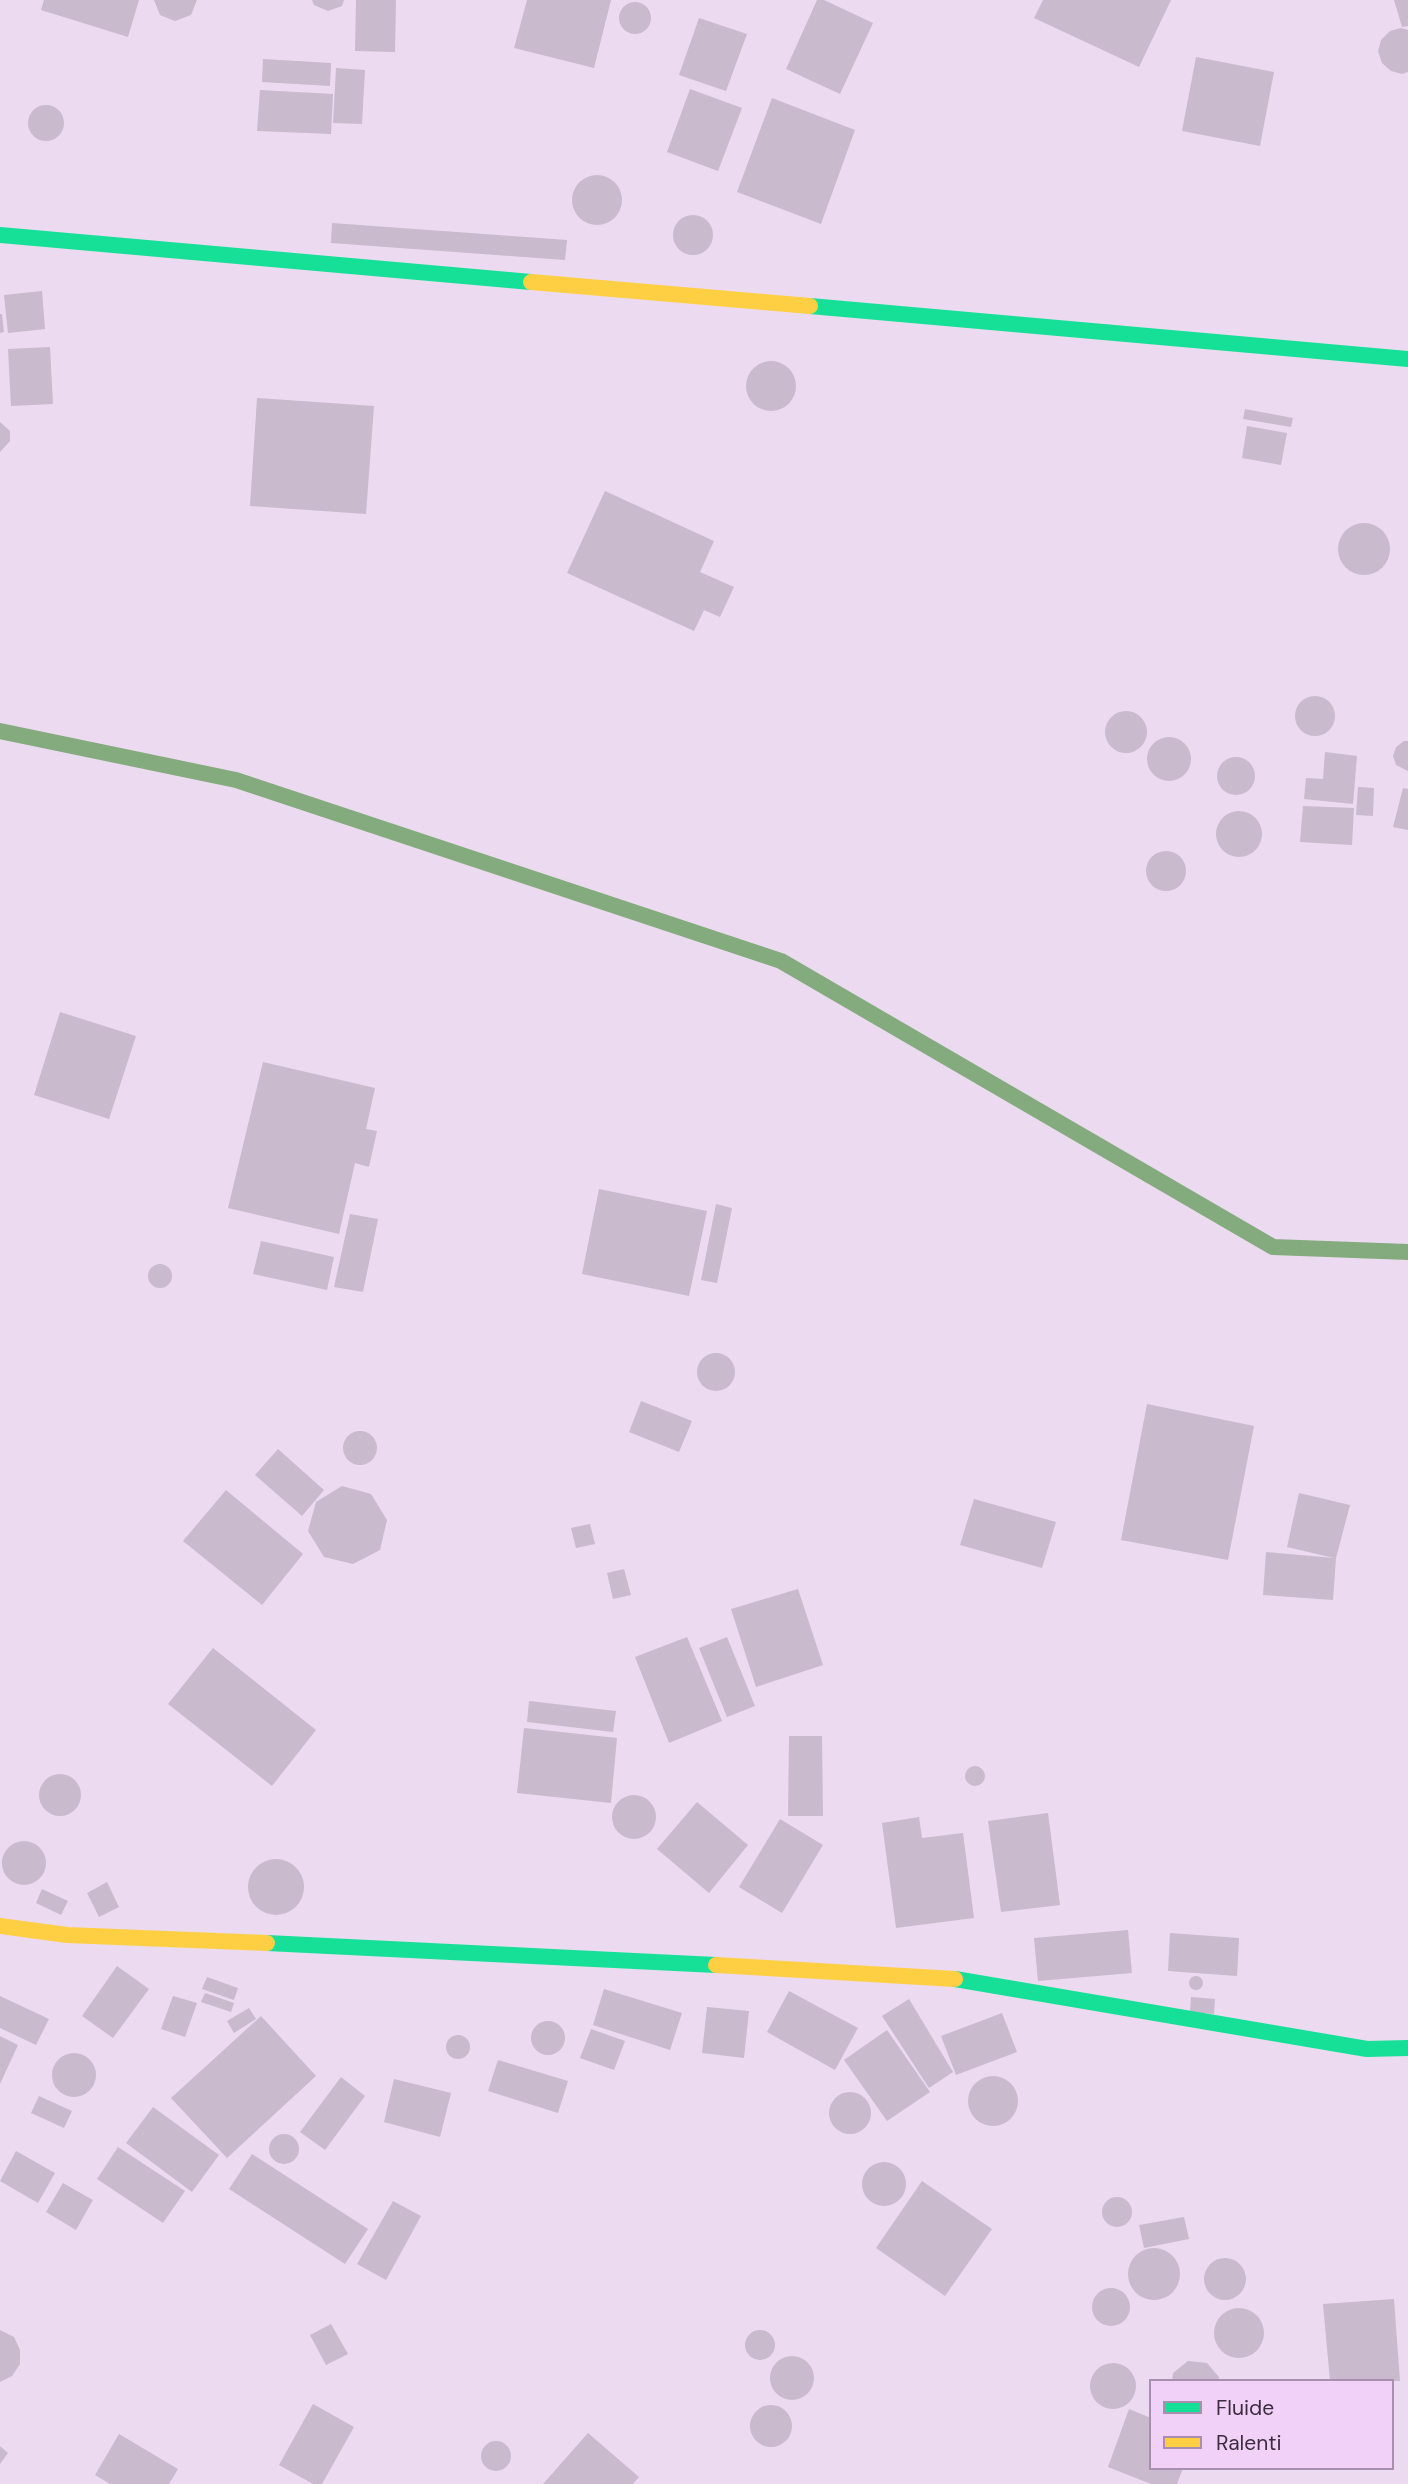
<!DOCTYPE html>
<html>
<head>
<meta charset="utf-8">
<style>
  body { margin:0 }
  #map { position:relative; width:1408px; height:2484px; overflow:hidden; background:#ecdaf0; font-family:"DM Sans",sans-serif }
  canvas { display:block }
  .legend { position:absolute; left:1149px; top:2379px; width:245px; height:91px; box-sizing:border-box; background:#f2d1f9; border:2px solid #a98faf; margin:0; padding:9px 12px; list-style:none; font-size:21px; color:#3c2c3f }
  .legend li { display:flex; align-items:center; gap:14px; height:35px }
  .legend b { width:35px; border:2px solid #a98faf }
</style>
</head>
<body>
<div id="map">
<canvas width="1408" height="2484"></canvas>
<ul class="legend">
<li><b style="height:9px;background:#16e098"></b>Fluide</li>
<li><b style="height:9px;background:#ffcf43"></b>Ralenti</li>
</ul>
</div>
<script>
const g = document.querySelector('canvas').getContext('2d');
g.lineJoin = 'round';
function stroke(path, color, width, dash) { g.strokeStyle = color; g.lineWidth = width; g.lineCap = dash ? 'butt' : 'round'; g.setLineDash(dash || []); g.stroke(path); }
function fill(path, color) { g.fillStyle = color; g.fill(path, 'evenodd'); }
const stream = new Path2D(`
  M0,731l236,49 545,181 492,286 135,5`);
const building = new Path2D(`
  M44,0h95l-11,37 -87,-27z
  M154,0h43l-6,15 -16,6 -15,-6z
  M312,0h32l-2,6 -14,5 -14,-6z
  M356,0h40l-1,52 -40,-1z
  M527,0h84l-17,68 -80,-20z
  M817,0h7l49,23 -33,71 -54,-25z
  M1043,0h128l-32,67 -105,-49z
  M1394,0h14v26l-6,1z
  M619 18a16 16 0 1 1 32 0a16 16 0 1 1-32 0Z
  M699,18l48,16 -21,57 -47,-16z
  M1401,28l7,2v42l-6,2 -11,-3 -9,-8 -4,-12 3,-11 9,-9z
  M1196,57l78,15 -14,74 -78,-15z
  M263,59l68,4 -1,23 -68,-4z
  M336,68l29,2 -3,54 -29,-1z
  M690,89l52,19 -24,63 -51,-19z
  M260,90l73,4 -2,40 -74,-3z
  M772,98l83,32 -34,94 -84,-32z
  M28 123a18 18 0 1 1 36 0a18 18 0 1 1-36 0Z
  M572 200a25 25 0 1 1 50 0a25 25 0 1 1-50 0Z
  M673 235a20 20 0 1 1 40 0a20 20 0 1 1-40 0Z
  M332,223l235,17 -2,20 -234,-17z
  M42,291l3,38 -37,4 -4,-38z
  M0,314h2l2,18 -4,1z
  M50,347l3,57 -42,2 -3,-57z
  M746 386a25 25 0 1 1 50 0a25 25 0 1 1-50 0Z
  M257,398l117,8 -8,108 -116,-8z
  M1245,409l48,9 -2,9 -48,-8z
  M0,422l10,9v10l-10,11z
  M1247,426l40,7 -6,32 -39,-7z
  M605,491l109,50 -14,31 34,15 -14,30 -16,-7 -10,21 -127,-58z
  M1338 549a26 26 0 1 1 52 0a26 26 0 1 1-52 0Z
  M1295 716a20 20 0 1 1 40 0a20 20 0 1 1-40 0Z
  M1105 732a21 21 0 1 1 42 0a21 21 0 1 1-42 0Z
  M1147 759a22 22 0 1 1 44 0a22 22 0 1 1-44 0Z
  M1404,741h4v30l-12,-6 -3,-9 3,-9z
  M1325,752l32,4 -4,48 -49,-5 2,-21 17,1z
  M1217 776a19 19 0 1 1 38 0a19 19 0 1 1-38 0Z
  M1358,787l16,1 -1,28 -17,-1z
  M1403,788l5,1v41l-15,-3z
  M1303,806l51,2 -2,37 -52,-3z
  M1216 834a23 23 0 1 1 46 0a23 23 0 1 1-46 0Z
  M1146 871a20 20 0 1 1 40 0a20 20 0 1 1-40 0Z
  M60,1012l76,24 -27,83 -75,-24z
  M263,1062l112,26 -9,41 11,2 -8,36 -14,-4 -16,71 -111,-26z
  M599,1189l108,22 -18,85 -107,-22z
  M716,1204l16,4 -15,75 -16,-3z
  M350,1214l28,5 -15,73 -29,-5z
  M261,1241l73,16 -7,33 -74,-16z
  M148 1276a12 12 0 1 1 24 0a12 12 0 1 1-24 0Z
  M697 1372a19 19 0 1 1 38 0a19 19 0 1 1-38 0Z
  M641,1401l51,20 -13,31 -50,-20z
  M1147,1404l107,22 -26,134 -107,-20z
  M343 1448a17 17 0 1 1 34 0a17 17 0 1 1-34 0Z
  M278,1449l46,41 -22,26 -47,-41z
  M342,1486l29,8 16,26 -7,30 -27,14 -29,-7 -16,-26 8,-29z
  M226,1490l77,64 -41,51 -79,-64z
  M1299,1493l51,12 -14,53 -3,42 -70,-5 3,-43 68,6 -47,-11z
  M974,1499l82,23 -14,46 -82,-23z
  M590,1524l5,20 -19,4 -5,-20z
  M624,1569l7,26 -18,4 -6,-26z
  M798,1589l25,76 -67,22 -25,-78z
  M687,1637l35,84 -53,22 -34,-86z
  M727,1637l28,69 -28,11 -28,-69z
  M213,1648l103,82 -44,56 -104,-82z
  M529,1701l87,10 -3,21 -86,-10z
  M524,1728l93,10 -6,65 -94,-10z
  M789,1736h33l1,80h-35z
  M965 1776a10 10 0 1 1 20 0a10 10 0 1 1-20 0Z
  M39 1795a21 21 0 1 1 42 0a21 21 0 1 1-42 0Z
  M612 1817a22 22 0 1 1 44 0a22 22 0 1 1-44 0Z
  M697,1802l51,43 -39,48 -52,-44z
  M1048,1813l12,92 -59,7 -13,-91z
  M919,1817l3,21 41,-5 11,85 -78,10 -14,-105z
  M780,1819l43,26 -41,68 -43,-26z
  M2 1863a22 22 0 1 1 44 0a22 22 0 1 1-44 0Z
  M248 1887a28 28 0 1 1 56 0a28 28 0 1 1-56 0Z
  M107,1882l12,25 -20,10 -12,-24z
  M42,1889l26,12 -7,14 -25,-12z
  M1128,1930l4,43 -94,8 -4,-43z
  M1170,1933l69,5 -2,38 -69,-5z
  M117,1966l32,23 -36,49 -31,-22z
  M1189 1983a7 7 0 1 1 14 0a7 7 0 1 1-14 0Z
  M207,1977l31,11 -4,12 -32,-11z
  M604,1989l78,24 -12,37 -77,-25z
  M789,1991l69,37 -23,42 -68,-38z
  M205,1993l29,10 -3,9 -30,-10z
  M0,1996l49,23 -13,26 -36,-17z
  M173,1996l24,7 -12,34 -24,-8z
  M1191,1997l24,2 -1,15 -24,-2z
  M909,1999l44,73 -24,16 -47,-72z
  M707,2007l42,4 -5,47 -42,-5z
  M249,2008l7,11 -22,14 -7,-12z
  M1002,2013l15,39 -61,23 -15,-39z
  M261,2016l55,60 -89,82 -56,-60z
  M531 2038a17 17 0 1 1 34 0a17 17 0 1 1-34 0Z
  M591,2029l34,12 -11,29 -34,-12z
  M887,2030l43,62 -43,29 -43,-61z
  M446 2047a12 12 0 1 1 24 0a12 12 0 1 1-24 0Z
  M0,2036l18,9 -18,39z
  M52 2075a22 22 0 1 1 44 0a22 22 0 1 1-44 0Z
  M498,2060l70,21 -10,32 -70,-22z
  M968 2101a25 25 0 1 1 50 0a25 25 0 1 1-50 0Z
  M341,2077l24,19 -40,54 -25,-18z
  M394,2079l57,14 -11,44 -56,-15z
  M829 2113a21 21 0 1 1 42 0a21 21 0 1 1-42 0Z
  M39,2096l33,15 -8,17 -33,-15z
  M153,2107l66,48 -27,37 -66,-49z
  M269 2149a15 15 0 1 1 30 0a15 15 0 1 1-30 0Z
  M118,2147l67,44 -22,32 -66,-44z
  M16,2151l39,22 -17,30 -38,-22z
  M252,2154l116,75 -23,35 -116,-75z
  M862 2184a22 22 0 1 1 44 0a22 22 0 1 1-44 0Z
  M922,2181l70,48 -47,67 -69,-48z
  M63,2183l30,17 -17,30 -30,-18z
  M1102 2212a15 15 0 1 1 30 0a15 15 0 1 1-30 0Z
  M393,2201l28,15 -35,64 -29,-16z
  M1184,2217l5,22 -45,9 -5,-23z
  M1128 2274a26 26 0 1 1 52 0a26 26 0 1 1-52 0Z
  M1204 2279a21 21 0 1 1 42 0a21 21 0 1 1-42 0Z
  M1092 2307a19 19 0 1 1 38 0a19 19 0 1 1-38 0Z
  M1394,2299l6,82h-70l-7,-77z
  M1214 2333a25 25 0 1 1 50 0a25 25 0 1 1-50 0Z
  M331,2324l17,30 -22,11 -16,-30z
  M745 2345a15 15 0 1 1 30 0a15 15 0 1 1-30 0Z
  M0,2330l14,7 6,13v14l-8,12 -12,6z
  M770 2378a22 22 0 1 1 44 0a22 22 0 1 1-44 0Z
  M1188,2361l19,2 12,14v4h-47l1,-8z
  M1090 2386a23 23 0 1 1 46 0a23 23 0 1 1-46 0Z
  M313,2404l41,23 -32,57h-9l-34,-19z
  M750 2426a21 21 0 1 1 42 0a21 21 0 1 1-42 0Z
  M1129,2409l22,9v50h32l-6,16h-26l-43,-17z
  M588,2433l51,44 -6,7h-90z
  M119,2434l59,35 -9,15h-59l-15,-9z
  M481 2456a15 15 0 1 1 30 0a15 15 0 1 1-30 0Z
  M0,2446l8,7 -8,11z`);
const fast = new Path2D(`
  M0,235l531,47
  M810,306l598,53
  M267,1943l449,22
  M955,1979l412,70 41,-1`);
const slow = new Path2D(`
  M531,282l279,24
  M0,1926l67,9 200,8
  M716,1965l239,14`);
stroke(stream, '#84ab7d', 16);
fill(building, '#c9bacd');
stroke(fast, '#16e098', 16);
stroke(slow, '#ffcf43', 16);
</script>
</body>
</html>
